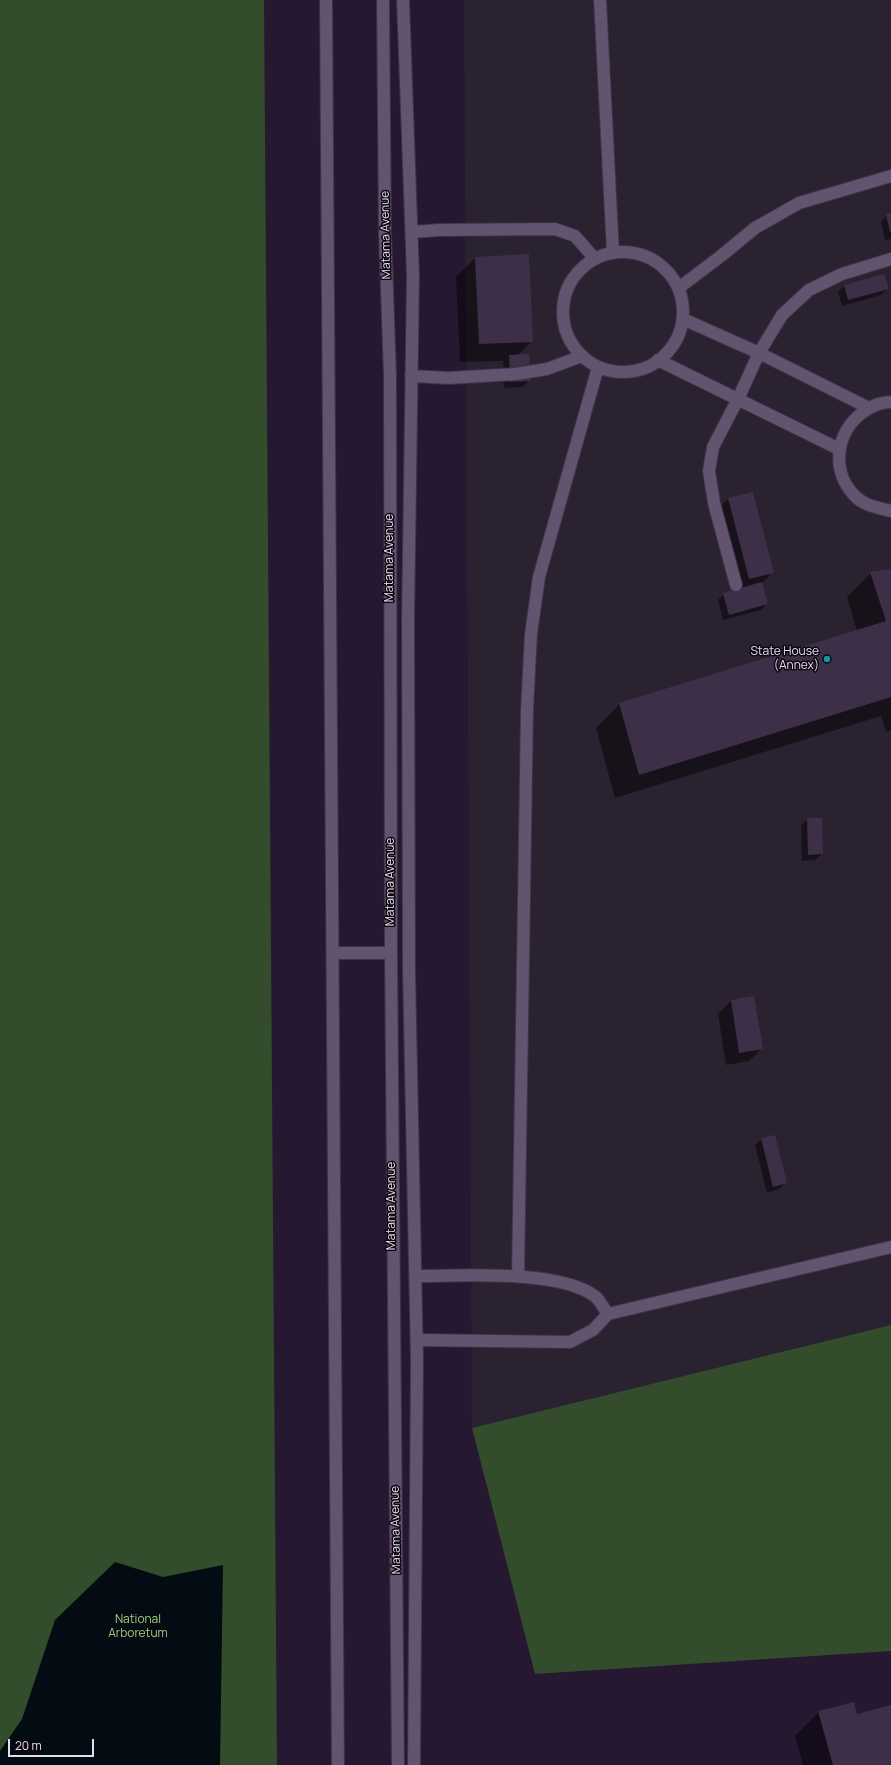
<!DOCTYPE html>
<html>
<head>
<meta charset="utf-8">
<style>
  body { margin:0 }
  #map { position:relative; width:891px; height:1765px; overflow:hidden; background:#261831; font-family:Manrope,sans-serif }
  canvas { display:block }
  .scale { position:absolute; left:8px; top:1739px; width:86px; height:18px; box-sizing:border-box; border:2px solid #e6ddee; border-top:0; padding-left:5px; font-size:12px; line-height:14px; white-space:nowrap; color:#e6ddee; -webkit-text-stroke:3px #0c0611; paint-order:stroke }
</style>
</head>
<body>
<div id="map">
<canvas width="891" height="1765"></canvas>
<div class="scale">20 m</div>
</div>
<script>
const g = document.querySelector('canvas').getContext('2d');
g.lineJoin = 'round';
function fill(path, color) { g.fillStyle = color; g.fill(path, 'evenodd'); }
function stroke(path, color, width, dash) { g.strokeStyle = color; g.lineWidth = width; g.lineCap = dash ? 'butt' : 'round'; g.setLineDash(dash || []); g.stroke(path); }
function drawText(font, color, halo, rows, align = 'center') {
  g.font = font + ' Manrope,sans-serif'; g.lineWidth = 3; g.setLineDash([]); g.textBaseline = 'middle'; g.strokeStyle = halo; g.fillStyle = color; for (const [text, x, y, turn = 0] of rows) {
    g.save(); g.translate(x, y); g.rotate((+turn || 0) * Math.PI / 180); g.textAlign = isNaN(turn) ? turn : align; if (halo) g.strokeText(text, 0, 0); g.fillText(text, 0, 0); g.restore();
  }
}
const commercial = new Path2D(`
  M464,0h427v1325l-419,103z`);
const green = new Path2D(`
  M0,0h264l13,1765h-277z
  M891,1325v326l-356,23 -63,-246z`);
const water = new Path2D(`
  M115,1562l48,15 60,-12 -3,200h-220v-14l22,-32 33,-99z`);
const shadow = new Path2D(`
  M891,214v25l-6,1 -4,-18 6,-7z
  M475,258l57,83 -15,15 12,25 -7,6 -18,1 -1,-26 2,-1 -45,1 -4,-85z
  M845,286l42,3 -6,6 -39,11 -4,-14z
  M728,499l45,73 -12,12 6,19 -6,7 -38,10 -5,-20 6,-6 12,-4 -20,-79z
  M891,570v160l-5,2 -5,-16 -266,82 -19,-70 24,-24 237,-73 -10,-34 24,-24z
  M808,819l14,35 -7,6 -13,1 -1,-36z
  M753,998l9,50 -13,13 -23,4 -8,-51 13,-13z
  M762,1139l23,44 -6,6 -12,4 -12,-48z
  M891,1706v59h-88l-8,-29 24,-24 38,3z`);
const building = new Path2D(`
  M891,213v19h-1l-4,-18z
  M529,254l4,88 -54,2 -4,-87z
  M884,274l5,15 -41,11 -4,-15z
  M529,354l1,27 -20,1 -1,-27z
  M753,492l21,81 -25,6 -21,-81z
  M891,569v128l-252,78 -20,-72 267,-82 -16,-49z
  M762,582l6,22 -39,11 -6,-22z
  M807,818h15l1,36 -15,1z
  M754,996l9,53 -24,4 -8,-53z
  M775,1135l12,48 -14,4 -12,-49z
  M854,1702l3,12 34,-9v60h-58l-15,-54z`);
const lane = new Path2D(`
  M403,0l10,276 -5,343 1,353 8,389 -3,404
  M412,232l27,-2 116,-1 20,7 20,23
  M680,287l41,-31 34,-28 44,-25 92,-27
  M411,376l38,2 67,-4 31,-5 35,-13
  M736,585l-22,-82 -5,-32 4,-24 25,-48 21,-46 23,-38 27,-25 33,-16 49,-15`);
const street = new Path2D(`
  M600,0l13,253
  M563 312a60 60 0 1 1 120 0a60 60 0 1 1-120 0Z
  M683,319l76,34 110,55
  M658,360l181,89
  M891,402c-10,0 -21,5 -28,10 -28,21 -33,61 -6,86 9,8 22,10 34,13
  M416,1276c45,0 144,-7 180,21 4,4 8,12 12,17
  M518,1276l9,-566 4,-76 8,-57 59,-210
  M417,1340l153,2 23,-12 15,-16 283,-67`);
const secondary = new Path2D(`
  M326,0l12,1765
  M383,0l2,233 5,142 1,578 7,812
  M333,953h58`);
const markers = [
  [827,659,4,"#0f9aa8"]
];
const streetNames = [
  ["Matama Avenue",386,235,-91],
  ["Matama Avenue",390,558,-90],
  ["Matama Avenue",391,882,-90],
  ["Matama Avenue",392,1206,-90],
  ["Matama Avenue",396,1530,-91]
];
const poiNames = [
  ["State House",819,652],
  ["(Annex)",819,666]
];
const parkNames = [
  ["National",138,1620],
  ["Arboretum",138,1634]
];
fill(commercial, '#2b2231');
fill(green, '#334c2b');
fill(water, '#030c12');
fill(shadow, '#0007');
fill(building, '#3e2f49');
stroke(lane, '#3e3347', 14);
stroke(street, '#3e3347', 14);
stroke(secondary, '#3e3347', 14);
stroke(lane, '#62536f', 12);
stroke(street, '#62536f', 12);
stroke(secondary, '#62536f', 12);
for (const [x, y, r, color] of markers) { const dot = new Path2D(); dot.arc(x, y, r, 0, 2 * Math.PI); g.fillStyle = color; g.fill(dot); stroke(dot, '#0c0611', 1.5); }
drawText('12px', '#e6ddee', '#0c0611', streetNames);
drawText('12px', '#e6ddee', '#0c0611', poiNames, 'right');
drawText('12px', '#94d57e', '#0c0611', parkNames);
</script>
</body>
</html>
